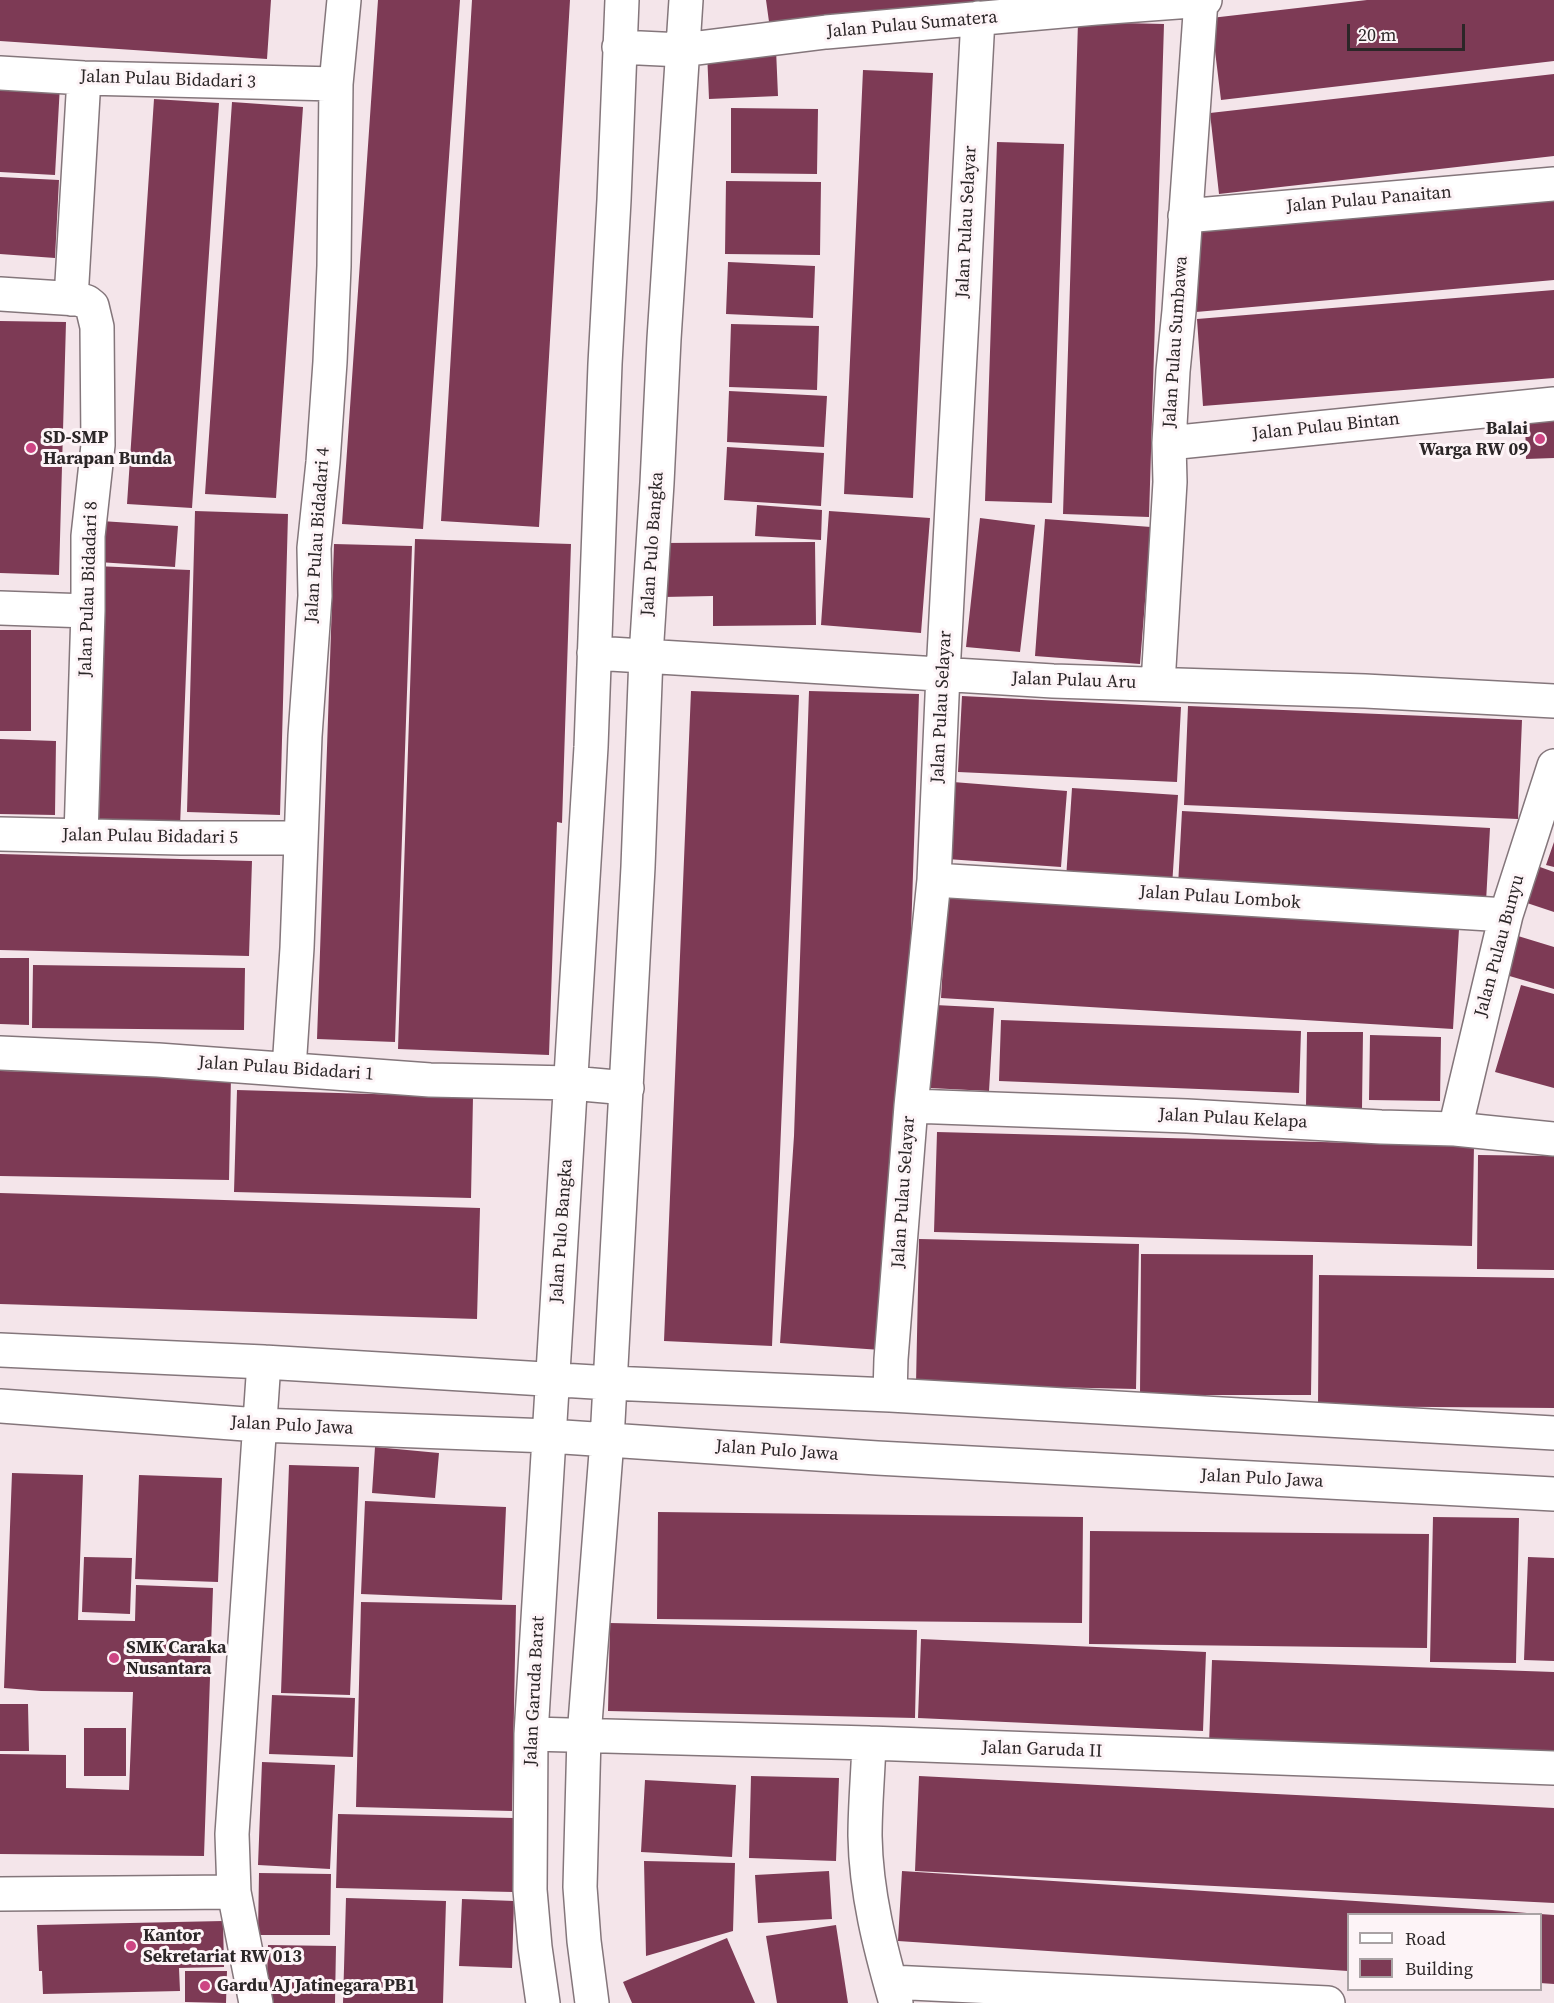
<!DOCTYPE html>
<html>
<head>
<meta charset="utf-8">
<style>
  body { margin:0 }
  #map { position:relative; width:1554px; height:2003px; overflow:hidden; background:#f4e5ea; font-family:"Source Serif 4",serif }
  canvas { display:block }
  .legend { position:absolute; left:1347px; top:1913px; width:195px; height:78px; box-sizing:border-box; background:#fdf4f7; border:2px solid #a9a2a4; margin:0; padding:8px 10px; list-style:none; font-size:18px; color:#2b2627 }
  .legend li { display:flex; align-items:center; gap:12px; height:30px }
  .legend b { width:30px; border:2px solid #a9a2a4 }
  .scale { position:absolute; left:1347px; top:24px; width:118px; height:27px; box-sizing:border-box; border:3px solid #2b2627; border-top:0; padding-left:8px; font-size:18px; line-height:21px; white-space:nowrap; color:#2b2627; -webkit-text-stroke:4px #fdf4f7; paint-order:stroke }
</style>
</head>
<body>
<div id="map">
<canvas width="1554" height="2003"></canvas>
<ul class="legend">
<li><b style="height:8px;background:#fff"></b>Road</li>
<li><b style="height:16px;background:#7d3a55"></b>Building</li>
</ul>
<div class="scale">20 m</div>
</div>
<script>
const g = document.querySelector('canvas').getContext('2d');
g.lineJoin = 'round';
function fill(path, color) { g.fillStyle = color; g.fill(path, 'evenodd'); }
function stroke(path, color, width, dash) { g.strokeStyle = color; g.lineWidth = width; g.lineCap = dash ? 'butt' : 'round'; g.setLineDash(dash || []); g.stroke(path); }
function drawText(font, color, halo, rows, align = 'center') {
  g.font = font + ' "Source Serif 4",serif'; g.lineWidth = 6; g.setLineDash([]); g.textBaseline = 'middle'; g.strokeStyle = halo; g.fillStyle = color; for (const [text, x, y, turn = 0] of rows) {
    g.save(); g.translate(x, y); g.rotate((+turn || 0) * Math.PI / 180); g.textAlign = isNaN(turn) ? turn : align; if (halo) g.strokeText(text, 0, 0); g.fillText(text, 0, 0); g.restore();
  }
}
const building = new Path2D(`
  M0,0h271l-4,59 -267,-18z
  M378,0h82l-37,529 -81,-5z
  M472,0h98l-31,527 -98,-6z
  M766,0h253l-249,29z
  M1367,0h187v61l-333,39 -10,-82z
  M1078,22l86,2 -15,493 -86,-3z
  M776,49l2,47 -69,3 -2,-48z
  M863,70l70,3 -20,425 -69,-4z
  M1554,74v82l-335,38 -9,-81z
  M0,81l60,4 -5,90 -55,-3z
  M154,99l65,4 -27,405 -65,-4z
  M232,102l71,5 -27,391 -71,-4z
  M731,108l87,1 -1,65 -86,-1z
  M997,142l67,2 -12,359 -67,-2z
  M0,177l59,3 -4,78 -55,-4z
  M726,181l95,1 -1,73 -95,-1z
  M1554,189v91l-358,32 -8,-89z
  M728,262l87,4 -2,52 -87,-4z
  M1554,290v88l-351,28 -6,-87z
  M0,321l66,1 -7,253 -59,-2z
  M731,324l88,2 -2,64 -88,-3z
  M729,391l98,5 -3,51 -97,-5z
  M1554,418v40l-28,1 -1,-40z
  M727,447l97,6 -3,53 -97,-6z
  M757,505l65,5 -1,30 -66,-4z
  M195,511l93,3 -8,301 -93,-3z
  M829,511l101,7 -9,115 -100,-8z
  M980,518l55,7 -15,127 -54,-5z
  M1045,519l106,8 -11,137 -105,-8z
  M101,521l77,5 -3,41 -77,-5z
  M415,539l156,5 -9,279 -5,-1 -8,233 -151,-6z
  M815,542l1,83 -103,1v-30l-50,1 -1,-54z
  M334,544l78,2 -17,496 -78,-3z
  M95,566l95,4 -10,257 -96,-4z
  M0,630h31v101h-31z
  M691,691l108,4 -27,651 -108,-5z
  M809,691l110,3 -11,330 -27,326 -101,-7 14,-207z
  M962,696l219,11 -4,75 -219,-10z
  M1188,706l334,14 -4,99 -334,-14z
  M0,739l56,2 -1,74 -55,-1z
  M953,782l114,9 -6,76 -114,-8z
  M1072,788l106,7 -6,91 -106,-7z
  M1182,811l308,17 -4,74 -308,-16z
  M1554,842v25l-8,-2z
  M0,854l252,7 -3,95 -249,-6z
  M1540,867l14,5v40l-27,-9z
  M947,898l512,31 -6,100 -512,-31z
  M1518,936l36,11v42l-48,-14z
  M0,958h29v67l-29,-1z
  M33,965l212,3 -1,62 -212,-2z
  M1521,985l33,9v94l-59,-16z
  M935,1005l59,3 -5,83 -59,-3z
  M1001,1020l300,11 -2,62 -300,-12z
  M1307,1032h56l-1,76 -56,-1z
  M1370,1035l71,2 -1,64 -71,-1z
  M0,1071l231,4 -2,105 -229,-4z
  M237,1090l236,7 -2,101 -237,-6z
  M937,1132l537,14 -2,100 -538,-14z
  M1478,1155l76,1v114l-77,-1z
  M0,1193l480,15 -3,111 -477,-15z
  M919,1239l220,5 -3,145 -220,-5z
  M1141,1254l172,1 -2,140h-171z
  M1319,1275l235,3v130l-236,-2z
  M375,1447l64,6 -4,45 -63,-5z
  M289,1465l70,2 -9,228 -69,-2z
  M12,1473l71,2 -5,145 57,1 1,-36 77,3 -9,268 -204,-2v-100l66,1v33l63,2 4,-98 -92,-1 -37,-3z
  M139,1475l83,3 -4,104 -83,-3z
  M365,1501l141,6 -4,93 -141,-6z
  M658,1512l425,5 -1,106 -425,-4z
  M1433,1517l86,1 -3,145 -86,-1z
  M1090,1531l339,3 -2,114 -338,-4z
  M84,1557l48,1 -2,56 -48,-2z
  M1528,1557l26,1v103l-30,-1z
  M361,1602l155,3 -4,206 -156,-4z
  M610,1623l307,7 -2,88 -307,-7z
  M921,1639l285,13 -3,79 -285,-13z
  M1212,1660l342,12v85l-345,-12z
  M272,1695l83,3 -2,59 -84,-3z
  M0,1704h28l1,47h-29z
  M84,1728h42v48h-42z
  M262,1762l73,3 -5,104 -72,-4z
  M751,1776l88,2 -3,83 -87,-3z
  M919,1776l635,32v95l-639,-32z
  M645,1780l91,5 -4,72 -91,-5z
  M338,1814l176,4 -1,74 -177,-4z
  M644,1861l91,2 -2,68 -87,25z
  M829,1871l3,48 -74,4 -3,-48z
  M902,1871l590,39 35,3v1h-179v57l-450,-30z
  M259,1873l72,1 -1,61h-72z
  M346,1898l100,3 -3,102h-100z
  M462,1899l52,2 -2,67 -53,-2z
  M1540,1914l14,1v69l-14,-1z
  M223,1921l1,46 -45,1 1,23 -137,3 -1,-23h-3l-2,-46z
  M836,1925l12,78h-71l-11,-67z
  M727,1938l28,65h-123l-9,-21z
  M268,1945l68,1 -1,57h-69z
  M185,1971h42l-1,32 -41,-1z`);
const minor = new Path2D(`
  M619,47l63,3 144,-18 270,-24 109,-8
  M0,73l84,5 252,6
  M1185,216l369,-32
  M0,294l78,5 9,3 5,4 5,21 1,118 -10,91v75l-7,225
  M71,299l13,-221
  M1169,443l385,-39
  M0,608l88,3
  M594,653l459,28 312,10 189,10
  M1158,684l12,-202 -1,-39 4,-72 6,-60 22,-311
  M0,834l181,4h120
  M934,880l572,35
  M0,1053l158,7 272,20 141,3 56,5
  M289,1069l8,-121 8,-212 10,-140 -1,-48 9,-86 7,-100 4,-96 2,-182 8,-84
  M911,1106l276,10 194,11 74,2 99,10
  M1455,1129l51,-214 48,-149
  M0,1350l264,12 346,21 280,12 664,38
  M890,1395l1,-36 20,-253 23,-226 9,-206 35,-656
  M0,1406l259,19 290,11 328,22 677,36
  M531,1734l338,9 685,25
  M869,1743c-1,31 -4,62 -4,93 1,57 15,112 31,167
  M0,1894l234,-2
  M890,1982l438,21
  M256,2003l-22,-111 -2,-58 32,-472
  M543,2003l-8,-56 -5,-57 1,-156 60,-987 14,-383 9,-164 8,-200
  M592,2003l-8,-62 -4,-54 4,-151 23,-296 31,-573 8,-211 11,-173 7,-144 22,-339`);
const markers = [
  [1540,439,6,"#cd4583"],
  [31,448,6,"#cd4583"],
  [114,1658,6,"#cd4583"],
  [131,1946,6,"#cd4583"],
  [205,1986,6,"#cd4583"]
];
const streetNames = [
  ["Jalan Pulau Sumatera",912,25,-5],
  ["Jalan Pulau Bidadari 3",168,80,2],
  ["Jalan Pulau Panaitan",1369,200,-5],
  ["Jalan Pulau Selayar",967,222,-87],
  ["Jalan Pulau Sumbawa",1176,342,-86],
  ["Jalan Pulau Bintan",1326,427,-6],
  ["Jalan Pulau Bidadari 4",318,535,-86],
  ["Jalan Pulo Bangka",653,544,-86],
  ["Jalan Pulau Bidadari 8",89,589,-88],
  ["Jalan Pulau Aru",1074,681,2],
  ["Jalan Pulau Selayar",942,707,-87],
  ["Jalan Pulau Bidadari 5",150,837,1],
  ["Jalan Pulau Lombok",1220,898,4],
  ["Jalan Pulau Bunyu",1500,946,-75],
  ["Jalan Pulau Bidadari 1",286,1069,4],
  ["Jalan Pulau Kelapa",1233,1119,3],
  ["Jalan Pulau Selayar",904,1192,-86],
  ["Jalan Pulo Bangka",562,1231,-86],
  ["Jalan Pulo Jawa",292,1426,3],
  ["Jalan Pulo Jawa",777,1451,4],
  ["Jalan Pulo Jawa",1262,1479,3],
  ["Jalan Garuda Barat",535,1691,-87],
  ["Jalan Garuda II",1042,1750,2]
];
const poiNames = [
  ["Balai",1528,429,"right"],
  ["Warga RW 09",1528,450,"right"],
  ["SD-SMP",43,438],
  ["Harapan Bunda",43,459],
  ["SMK Caraka",126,1648],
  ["Nusantara",126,1669],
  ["Kantor",143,1936],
  ["Sekretariat RW 013",143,1957],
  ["Gardu AJ Jatinegara PB1",217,1986]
];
fill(building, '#7d3a55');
stroke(minor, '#84767b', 36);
stroke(minor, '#fff', 33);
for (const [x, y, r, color] of markers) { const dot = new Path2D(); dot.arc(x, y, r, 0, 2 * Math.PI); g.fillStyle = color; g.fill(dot); stroke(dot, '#fdf4f7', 2); }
drawText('18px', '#2b2627', '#fdf4f7', streetNames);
drawText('bold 18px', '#2b2627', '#fdf4f7', poiNames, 'left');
</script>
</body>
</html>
